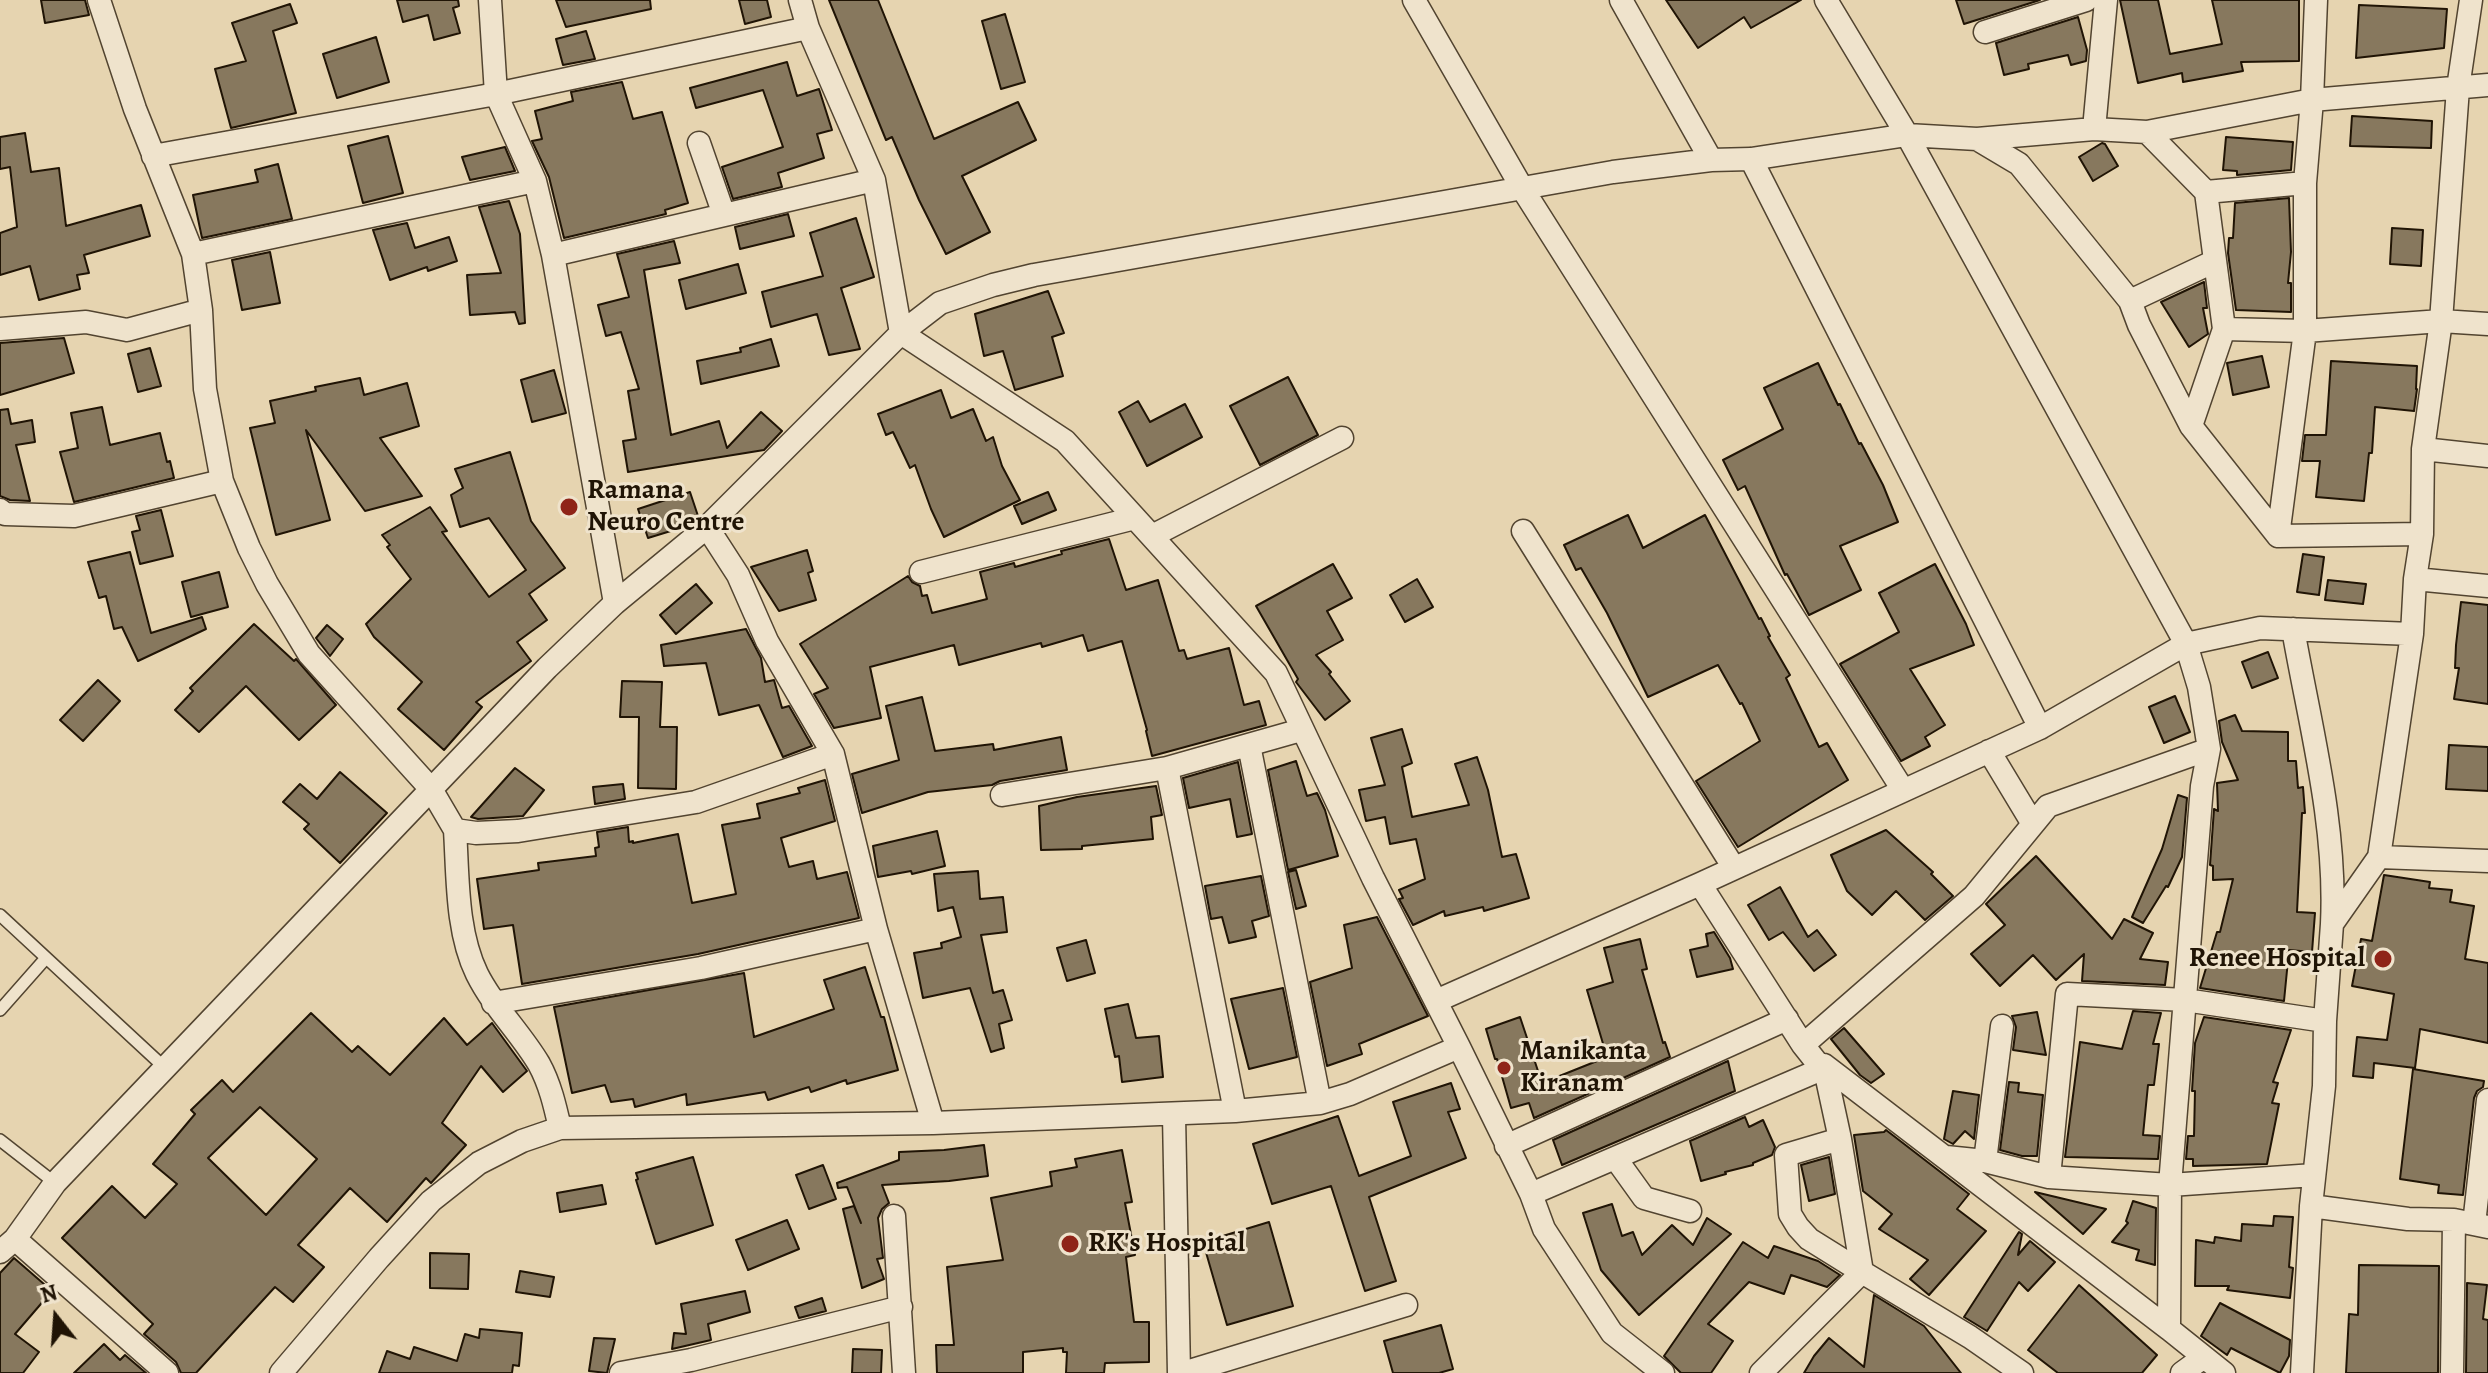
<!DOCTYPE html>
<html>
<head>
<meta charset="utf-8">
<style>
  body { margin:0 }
  #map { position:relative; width:2488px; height:1373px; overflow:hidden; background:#e6d4b0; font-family:Alegreya,serif }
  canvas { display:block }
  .north { position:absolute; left:16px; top:1277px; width:80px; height:80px; -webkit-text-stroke:6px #efe3cc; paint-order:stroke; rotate:343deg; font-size:22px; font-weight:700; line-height:32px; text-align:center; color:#201405 }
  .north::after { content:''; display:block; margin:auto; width:28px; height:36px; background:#201405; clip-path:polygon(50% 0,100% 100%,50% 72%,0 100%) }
</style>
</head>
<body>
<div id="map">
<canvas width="2488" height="1373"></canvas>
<div class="north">N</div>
</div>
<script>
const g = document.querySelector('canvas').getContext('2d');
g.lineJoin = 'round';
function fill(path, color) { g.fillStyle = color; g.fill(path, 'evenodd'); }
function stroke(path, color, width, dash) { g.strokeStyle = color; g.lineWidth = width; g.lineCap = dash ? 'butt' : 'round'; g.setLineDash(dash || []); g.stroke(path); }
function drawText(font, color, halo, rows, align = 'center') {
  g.font = font + ' Alegreya,serif'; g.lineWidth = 6; g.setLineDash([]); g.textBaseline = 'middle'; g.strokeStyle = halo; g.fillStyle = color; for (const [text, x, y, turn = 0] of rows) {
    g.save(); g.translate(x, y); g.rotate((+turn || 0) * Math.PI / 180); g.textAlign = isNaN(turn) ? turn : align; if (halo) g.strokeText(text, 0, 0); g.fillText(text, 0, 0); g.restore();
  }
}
const building = new Path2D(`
  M41,0h44l4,15 -44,8z
  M397,0h61l1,6 -6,2 7,25 -26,7 -6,-25 -25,7z
  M556,0h94l1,9 -85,18z
  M739,0h28l4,17 -26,7z
  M829,0h49l56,139 84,-37 18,38 -74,36 28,56 -44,22 -27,-54 -27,-63 -6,3z
  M1666,0h135l-50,28 -7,-11 -46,31z
  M1956,0h84l-76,24z
  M2120,0h38l12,54 52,-10 -10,-44h87v61l-58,1 2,9 -60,11 -1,-9 -44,10z
  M290,4l7,19 -24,8 23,82 -65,15 -16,-59 31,-8 -14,-38z
  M2359,5l88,4 -3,39 -88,10z
  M1005,14l20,68 -24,7 -19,-68z
  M2078,17l9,33 -1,11 -15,4 -3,-10 -40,9 1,5 -25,6 -8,-32z
  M586,31l9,28 -32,6 -7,-26z
  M376,37l13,45 -52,16 -14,-44z
  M787,62l10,34 22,-7 13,41 -15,4 7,24 -46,15 4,14 -49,12 -11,-32 61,-20 -20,-57 -67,18 -6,-20z
  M622,82l11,37 29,-7 26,91 -23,7 1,4 -102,24 -15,-61 -17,-36 10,-2 -7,-28 38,-10 -2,-9z
  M2352,116l80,5 -1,27 -81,-2z
  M25,133l6,39 28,-4 7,58 75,-21 9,31 -66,19 5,18 -12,2 3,14 -41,11 -9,-34 -30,9v-42l17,-6 -7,-60 -10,2v-32z
  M388,136l15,57 -40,10 -15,-57z
  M2226,137l67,5 -2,28 -54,5v-4l-14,-1z
  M2102,143l3,1 13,22 -25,15 -14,-24z
  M505,147l10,24 -45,9 -8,-23z
  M278,164l14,55 -90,19 -9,-43 65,-13 -3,-12z
  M2289,198l2,54 -3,31h3v29l-55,-2 -8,-57 1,-15h4l2,-35z
  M509,201l11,33 5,89 -6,1 -4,-12 -45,3 -3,-40 34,-2 -22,-66z
  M788,214l6,22 -54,13 -5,-22z
  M856,218l18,59 -33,11 19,61 -31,6 -12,-41 -46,13 -9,-35 61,-16 -13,-43z
  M407,223l8,25 34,-11 8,24 -29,10 -1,-4 -37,13 -17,-50z
  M2392,228l31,2 -2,36 -31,-2z
  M674,241l6,22 -36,7 27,165 48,-14 8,27 34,-36 21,19 -18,19 -136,22 -5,-31 13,-2 -8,-48 11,-2 -18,-57 -15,4 -8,-31 31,-8 -12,-43z
  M270,252l10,51 -38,7 -10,-50z
  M738,264l8,29 -60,16 -7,-29z
  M2204,282l3,26h-4l5,26 -19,13 -28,-45z
  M1048,291l16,42 -12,4 11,39 -48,14 -12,-39 -19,5 -9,-42z
  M64,338l10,35 -74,22v-52z
  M771,339l8,27 -78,18 -4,-23 44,-9 -1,-4z
  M150,348l11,38 -23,6 -10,-38z
  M2262,356l7,31 -36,8 -6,-32z
  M2331,361l86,5 -1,23h1l-3,22 -39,-4 -3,46h-3l-5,48 -48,-4 4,-36h-18l3,-26h21z
  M1818,363l20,42 2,-1 19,40 2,-1 22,42 15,37 -58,24 21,44 -52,25 -22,-41 -2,1 -40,-89 -7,4 -15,-30 60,-31 -19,-41z
  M554,370l12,43 -34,9 -11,-42z
  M1288,377l30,58 -58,30 -30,-59z
  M360,378l4,17 43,-12 12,43 -39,12 42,58 -57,15 -59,-81 24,90 -54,15 -26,-107 25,-5 -5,-22 46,-10 -1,-4z
  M941,390l10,28 22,-9 13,32 7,-4 9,29 18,34 -76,37 -13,-28 -16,-44 -5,3 -17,-36 -7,3 -8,-21z
  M1138,401l12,21 35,-18 17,33 -55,29 -28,-54z
  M102,407l8,38 50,-12 7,29 3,-1 4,17 -100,24 -14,-50 18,-4 -7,-35z
  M8,409l3,15 21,-4 3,22 -19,3 14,56 -20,-1 -10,-4v-86z
  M510,452l21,69 34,47 -36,26 18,26 -30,22 14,19 -55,41 6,5 -38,43 -46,-41 24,-27 -48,-45 -8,-13 45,-45 -24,-32 3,-2 -8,-10 48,-28 17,24 -5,1 47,65 37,-27 -37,-52 -29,9 -9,-32 12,-7 -8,-19z
  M690,492l8,24 -11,10 -39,12 -10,-29z
  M1048,492l8,18 -34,14 -8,-18z
  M161,510l12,46 -33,8 -8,-32 8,-2 -4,-14z
  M1628,515l15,33 62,-33 54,104 2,-1 9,18 -2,1 22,38 -4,3 33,69 8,-4 21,37 -110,67 -42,-66 64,-40 -18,-38 -2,1 -22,-39 -70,32 -41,-84 -26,-45 -5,2 -12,-25z
  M1109,539l17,51 32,-10 21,71 5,-1 3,9 42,-11 15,57 15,-4 7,24 -114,31 -6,-25 1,-1 -25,-89 -34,10 -5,-16 -41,12 -1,-4 -82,22 -5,-20 -84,22 11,51 -47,10 -20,-34 14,-6 -28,-44 108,-68 4,6 8,4 2,10 5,-1 5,18 55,-14 -7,-27 34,-9 1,4 47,-13 -1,-3z
  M807,550l6,21 -5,2 8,27 -37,11 -28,-44z
  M130,552l21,81 51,-16 4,12 -68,32 -16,-34 -8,2 -8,-33 -7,2 -11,-36z
  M2303,554l21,3 -5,38 -22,-3z
  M1333,564l19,34 -25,13 16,29 -27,15 15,17 -2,2 21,27 -25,19 -29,-38 2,-3 -42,-73z
  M1935,564l31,60 8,21 -64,24 35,56 -20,12 5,9 -29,15 -61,-97 59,-32 -20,-39z
  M219,572l9,35 -37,10 -9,-35z
  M1417,579l16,28 -28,15 -15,-27z
  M2328,580l38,4 -3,20 -38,-4z
  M696,584l16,19 -36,31 -16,-19z
  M2461,602l27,3v99l-34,-5 5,-31h-4l1,-23z
  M254,624l40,37 2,-2 40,46 -37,35 -53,-54 -47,46 -24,-22 18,-19 -3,-3z
  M327,625l16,14 -13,17 -14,-18z
  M746,629l15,29 4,24 9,-2 8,28 7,-2 23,40 -29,11 -24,-52 -40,10 -13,-52 -42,3 -3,-21z
  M2268,652l10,26 -26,10 -10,-26z
  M98,680l22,21 -37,40 -23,-21z
  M622,681l40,1 -2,45h17l-1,62 -38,-1 1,-71h-19z
  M2175,696l15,36 -26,11 -15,-36z
  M922,697l13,54 58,-7 1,6 67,-13 6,33 -67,11 -8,4 -64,7 -66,21 -10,-39 47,-14 -13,-54z
  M2235,715l7,16 46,1v29h8l2,27 5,-1 2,26h-3l-5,99 18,1 -3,39 -23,-2 -5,51 -84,-13 17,-56h3l13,-53 -20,1v-14l-3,-1 4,-56 4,2 -1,-28 21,-3 -16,-38 -3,-21z
  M1402,729l10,34 -10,4 10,50 57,-12 -14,-41 22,-7 11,33 14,67 14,-3 13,44 -45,13 -1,-4 -38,9 -1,-5 -31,14 -14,-26 4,-1 -4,-8 26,-11 -9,-40 -26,5 -5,-27 -19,4 -7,-31 26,-5 -14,-47z
  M2449,745l39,2v44l-42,-2z
  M1296,761l11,35 10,-3 8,17 13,46 -50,14 -20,-100z
  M1238,762l14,72 -15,3 -7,-38 -41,9 -6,-30z
  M515,768l29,22 -21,26 -45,3 -7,-2z
  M340,772l47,41 -47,50 -36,-34 5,-5 -26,-22 17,-18 17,15z
  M825,780l10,41 -54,17 8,29 24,-6 4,18 30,-7 12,46 -161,36 -176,30 -9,-59 -29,4 -7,-50 62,-9 -1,-7 58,-7 -1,-8 4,-1 -2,-15 31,-5 1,15 4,-1v2l45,-9 14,69 44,-9 -14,-69 38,-7 -3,-14 43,-11 -2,-5z
  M623,784l2,15 -30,5 -2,-17z
  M1156,786l6,29 -11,2 2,22 -71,7v3l-41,1 -2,-44 38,-9z
  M2178,795l9,3 -5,59 -14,30 -2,-1 -23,37 -11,-6 30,-68z
  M1886,830l47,42 -2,2 22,22 -28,24 -29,-29 -24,24 -25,-24 -16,-36z
  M937,831l8,35 -33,8 -1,-3 -33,6 -5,-31z
  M2036,856l76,83 12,-20 29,14 -13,26 28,3 -3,23 -83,-4 2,-27 -28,26 -23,-25 -33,31 -29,-32 34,-29 -19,-21z
  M1296,870l10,36 -10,3 -8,-37z
  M978,871l2,28 23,-2 4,35 -26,3 12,58 10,-3 9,30 -13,4 5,24 -13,4 -21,-64 -47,10 -9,-45 28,-5 -1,-5 20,-6 -8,-30 -15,4 -4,-37z
  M2384,875l46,7 -1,6 23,2 -2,12 24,4 -9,53 23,4v80l-68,-14 -5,39 -41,-5 -1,15 -20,-2 4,-39 30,3 7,-46 -42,-8 9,-47 11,2z
  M1261,876l8,40 -17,5 4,16 -27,6 -7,-26 -11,2 -6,-33z
  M1780,887l28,50 9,-7 19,25 -22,16 -31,-39 -14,8 -21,-35z
  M1377,917l51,99 -69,28 3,10 -35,12 -17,-84 42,-14 -8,-43z
  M1714,932l16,26 3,11 -36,8 -7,-27 18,-4 -2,-12z
  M1640,939l7,30 -5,1 21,73 2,-1 5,15 -136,61 -5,-15 -18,5 -14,-49h-2l-9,-30 34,-12 22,66 65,-26 -20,-67 26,-8 -9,-34z
  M1086,940l9,33 -28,8 -10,-33z
  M865,967l16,50h3l14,53 -51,14 -1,-4 -35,12 -2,-5 -41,13 -3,-8 -78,13 -1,-11 -51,13 -2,-8 -22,3 -6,-17 -33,8 -18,-86 190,-34 10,64 80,-28 -10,-29z
  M1283,988l14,69 -48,12 -18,-70z
  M1128,1004l8,34 23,-2 4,41 -41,5 -3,-26 -4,1 -10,-48z
  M2133,1011l28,2 -8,31h6l-5,41h-6l-5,50 17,1 -2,23 -93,-2 15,-115 42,7z
  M2037,1012l9,43 -33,-5 3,-23 -4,-11z
  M311,1013l41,39 6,-6 32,29 54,-57 23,27 25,-22 35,48 -24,21 -22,-26 -39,57 24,22 -35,38 -5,-5 -39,44 -37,-34 -52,57 26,22 -31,35 -18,-15 -79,86h-15l-5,-11 -32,-28 9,-10 -91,-86 50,-52 33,32 32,-34 -24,-20 42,-50 -4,-4 31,-30 11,12zM260,1107l57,52 -51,56 -58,-57z
  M2204,1017l87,13 -18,52 5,1 -6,20 7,1 -12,60 -74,2v-7h-7l2,-23h6l1,-45h-3l3,-48z
  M1844,1028l40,46 -13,9 -11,-8 -29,-36z
  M1728,1061l7,30 -173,74 -9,-25z
  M2413,1069l71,12 -1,6 -6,4 -3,7 -11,97 -25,-2 1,-8 -39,-6z
  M2009,1082l10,1 -1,9 25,3 -6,61h-15l-22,-6z
  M1451,1083l9,26 -12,3 18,46 -97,39 27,84 -31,10 -34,-105 -59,18 -19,-60 85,-28 21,60 52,-20 -18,-54z
  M1953,1091l26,4 -5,44 -9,-8 -12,13 -9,-5z
  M1745,1117l4,10 14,-7 12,27 -3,8 -19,8v2l-28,7 1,2 -25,7 -11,-40z
  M1886,1130l83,64 -12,15 29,22 -57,64 -19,-16 18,-19 -49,-31 13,-15 -29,-23 -9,-56 30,-3z
  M984,1145l4,31 -39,5 -67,4 7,18 -7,6 -4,9 5,40 -6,1 7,20 -22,9 -19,-79 11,-3 7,17 -14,-36 -9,1 -1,-5 62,-23v-8l45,-2z
  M1122,1150l10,52 -7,1 10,52 -9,2 8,65h15v40l-44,1 -1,10h-38l1,-21h-4v-4l-40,4v21h-86l-1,-28h18l-7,-78 56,-7 -12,-62 61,-12 -2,-14 27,-5 -2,-8z
  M693,1157l20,68 -57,19 -20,-64 2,-1 -2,-6z
  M1829,1157l6,37 -26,7 -8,-36z
  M823,1165l13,34 -27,10 -13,-34z
  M602,1185l4,19 -46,8 -3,-19z
  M2035,1192l71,17 -23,25z
  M2133,1201l23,7 -1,57 -19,-5 3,-10 -27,-8 16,-19 -2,-2z
  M1612,1204l10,32 11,-4 9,23 30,-30 21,20 14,-27 24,16 -92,81 -38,-45 -18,-57z
  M2274,1216l19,1 -4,50 4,1 -3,30 -63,-8 2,-4h-34l1,-46 18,3 1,-6 26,4 1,-17 31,2z
  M787,1220l12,29 -51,21 -12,-30z
  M1269,1222l24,84 -66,19 -24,-83z
  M2019,1232l3,2 -4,21 12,-14 25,21 -27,29 -9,-9 -32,49 -23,-14z
  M1743,1242l25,16 6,-12 44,15 22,14 -13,12 -36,-12 -7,19 -35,-12 -41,42 25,17 -22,32h-30l-17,-17z
  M430,1253l39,1 -1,35 -38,-1z
  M14,1258l38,33 -37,43 24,18 -16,21h-23v-100z
  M2359,1265l80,1 -1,107h-92l3,-59 9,1z
  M520,1271l34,6 -4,20 -34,-5z
  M2467,1283l20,2 -4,34 5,1v53h-22z
  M2079,1285l78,70 -15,18h-84l-30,-23z
  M745,1291l5,21 -42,12 3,16 -39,9 2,-16 12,1 -5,-30z
  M1874,1295l50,31 37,47h-157l10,-17 15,-18 35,29z
  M822,1298l4,13 -27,7 -4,-11z
  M2220,1303l70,37 -1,16 -9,17 -49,-25 -4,7 -26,-19z
  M1441,1325l12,44 -14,4h-46l-9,-32z
  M480,1329l42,4 -3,33 -6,-1 -1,8h-133l8,-22 23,8 4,-12 43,14 8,-27 14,4z
  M594,1338l21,1 -8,34 -18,-2z
  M104,1344l16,16 5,-5 21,18h-72z
  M853,1349l29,1 -1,23h-29z`);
const lane = new Path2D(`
  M0,915l164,152
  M0,1010l46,-52
  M0,1140l55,43`);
const street = new Path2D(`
  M99,0l36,109 58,145 8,56 4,79 17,92 27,67 18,36 42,70 122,135 24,41 21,3 42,-2 178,-29 137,-48
  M490,0l6,94 39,87 18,74 62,348
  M800,0l8,28 66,152
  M1414,0l108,188 381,602
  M1621,0l90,160
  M1826,0l81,135 279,509 13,43 10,62 -7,37 -32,399 -1,144 55,44
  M1985,32l101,-32
  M2094,129l12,-129
  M2147,132l59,60 18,137 -33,97
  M1977,139l42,25 111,137 9,24 52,101 87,110
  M699,143l25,72
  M153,156l343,-62 312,-66
  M1751,159l289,569
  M2206,192l99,-9
  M193,254l342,-73
  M553,255l321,-75 27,153 164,108 211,232 97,205 86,169 72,147 13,35 68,104 51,40
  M2130,301l85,-40
  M0,329l86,-7 41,8 74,-20
  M2224,329l81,2 136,-10 47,3
  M2423,449l65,7
  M0,510l5,4 69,2 148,-35
  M707,527l31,48 29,66 66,113 43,175 57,194 302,-12 -68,-343
  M1523,531l211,337
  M1152,536l190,-98
  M2278,536l27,-205v-148l7,-83 4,-100
  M2278,536l144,-2
  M921,572l214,-54
  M2415,579l73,7
  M2293,629c17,97 44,196 39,295
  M2412,634l3,-55 7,-45 1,-85 18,-128 17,-233 13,-88
  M1249,745l71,358
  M1989,751l44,73
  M1002,795l165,-27 134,-38
  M455,830c3,46 1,101 22,144 17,34 43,58 62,90 11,20 16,42 21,64
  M2379,857l109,4
  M1700,884l103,161 19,24 2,-4 345,264
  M1436,1001l264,-117 340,-156 146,-84 74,-16 152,6 -33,223 -47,67 -7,97 -1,65 -13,120 -9,167
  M493,1003l208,-35 175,-39
  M1803,1045l171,-149 74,-90 161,-57
  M1824,1065l16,74 22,133 108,65 52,36
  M1235,1111l85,-8 30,-9 109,-47
  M1174,1115l5,258
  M1506,1146l281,-127
  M1946,1157l39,4 64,16 121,8 144,-10
  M1616,1159l28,39 46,13
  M1985,1161l17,-135
  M2049,1177l18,-183 118,6 140,21
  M1531,1194l291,-125
  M2311,1206l97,13 46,1 34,7
  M894,1216l10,157
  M2474,1224l14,-124
  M15,1239l152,134
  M0,1252l15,-13 40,-56 492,-515 68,-65 92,-76 194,-194 39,-30 53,-18 41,-10 579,-103 98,-12 40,-1 156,-24 70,4 117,-10 53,3 165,-32 176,-15
  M281,1373l98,-115 52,-57 48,-38 43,-22 38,-13 373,-5
  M621,1373l70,-13 210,-53
  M1183,1373l223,-68
  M1761,1373l101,-101 -53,-33 -11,-12 -8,-13 -4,-59 54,-16
  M2182,1373l22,-16
  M2452,1373l2,-153`);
const markers = [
  [569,507,10,"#8f2418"],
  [2383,959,10,"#8f2418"],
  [1504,1068,8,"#8f2418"],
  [1070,1244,10,"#8f2418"]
];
const poiNames = [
  ["Ramana",587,491],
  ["Neuro Centre",587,523],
  ["Renee Hospital",2365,959,"right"],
  ["Manikanta",1520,1052],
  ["Kiranam",1520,1084],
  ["RK's Hospital",1088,1244]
];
fill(building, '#87785e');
stroke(building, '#201405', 2);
stroke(lane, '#524430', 14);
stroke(street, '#524430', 25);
stroke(lane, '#efe3cc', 11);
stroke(street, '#efe3cc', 22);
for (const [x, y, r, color] of markers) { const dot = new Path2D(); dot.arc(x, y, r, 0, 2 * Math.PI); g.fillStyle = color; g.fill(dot); stroke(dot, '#efe3cc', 3); }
drawText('bold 28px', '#201405', '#efe3cc', poiNames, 'left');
</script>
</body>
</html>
